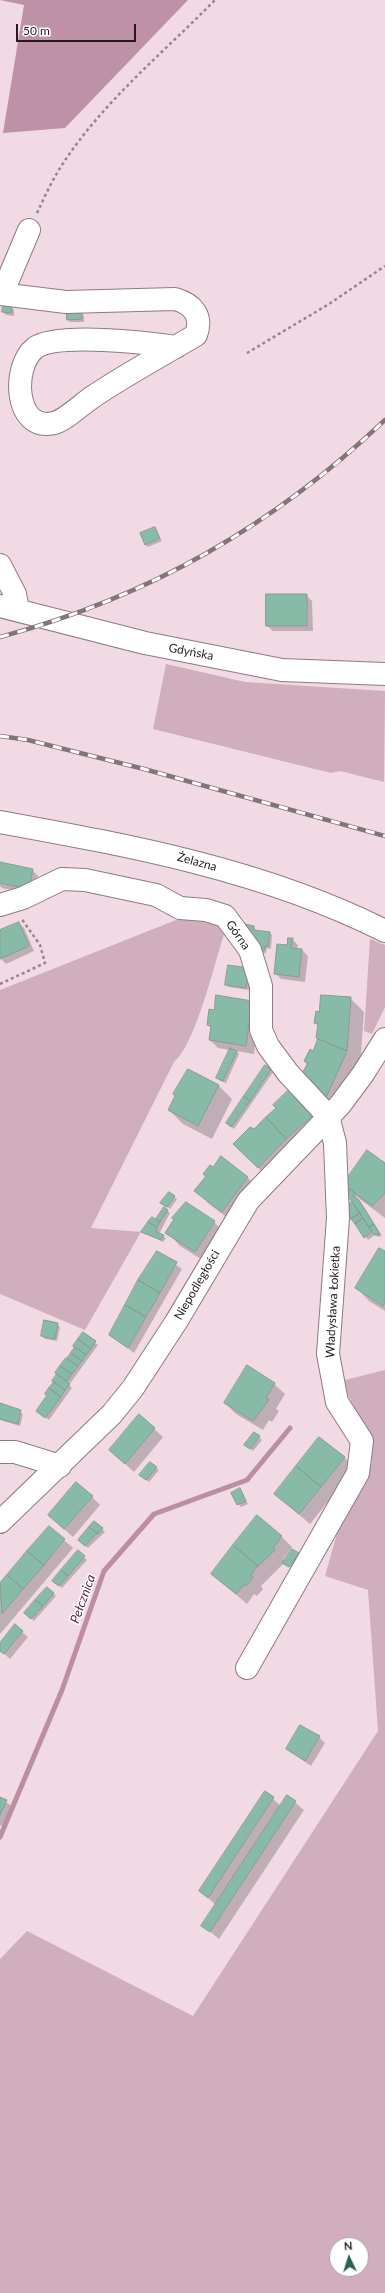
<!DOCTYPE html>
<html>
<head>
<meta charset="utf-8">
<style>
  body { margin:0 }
  #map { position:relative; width:385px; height:2293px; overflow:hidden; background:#f1dae4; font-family:Lato,sans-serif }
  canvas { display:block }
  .north { position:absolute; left:329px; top:2237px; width:40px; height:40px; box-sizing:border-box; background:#fff; border:1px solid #a7a4a5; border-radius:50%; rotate:356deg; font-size:11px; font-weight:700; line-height:16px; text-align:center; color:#231b1f }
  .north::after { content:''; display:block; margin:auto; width:14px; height:18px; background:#26634f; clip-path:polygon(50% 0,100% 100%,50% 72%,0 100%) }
  .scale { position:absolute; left:16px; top:24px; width:120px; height:18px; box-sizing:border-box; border:2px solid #231b1f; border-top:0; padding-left:5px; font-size:12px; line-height:14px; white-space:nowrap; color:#231b1f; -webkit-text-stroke:3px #fff; paint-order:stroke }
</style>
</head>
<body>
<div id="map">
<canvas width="385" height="2293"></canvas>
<div class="north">N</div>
<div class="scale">50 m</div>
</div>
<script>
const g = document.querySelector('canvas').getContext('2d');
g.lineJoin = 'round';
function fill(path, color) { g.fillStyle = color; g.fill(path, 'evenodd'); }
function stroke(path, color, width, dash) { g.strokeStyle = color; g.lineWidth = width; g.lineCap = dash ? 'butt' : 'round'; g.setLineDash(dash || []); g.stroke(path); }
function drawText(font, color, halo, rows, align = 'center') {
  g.font = font + ' Lato,sans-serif'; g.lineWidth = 3; g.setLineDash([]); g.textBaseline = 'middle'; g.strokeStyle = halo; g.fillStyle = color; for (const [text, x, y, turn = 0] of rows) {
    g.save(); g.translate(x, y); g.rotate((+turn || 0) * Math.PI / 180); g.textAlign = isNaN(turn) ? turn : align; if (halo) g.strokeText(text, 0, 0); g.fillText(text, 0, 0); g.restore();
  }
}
const green = new Path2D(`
  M166,664l79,18 140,9 -1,91 -44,-11 -9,2 -178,-44z
  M186,916l35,10 3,8c-9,28 -29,112 -50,128l-83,166 50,4 -56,98 -85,-36v-304z
  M370,939l15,6v62l-13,27 -8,-3z
  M385,1370v923h-385v-334l27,-28 166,85 185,-285 -10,-141 -43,-14 17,-60 18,-25 12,-28 -6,-32 -25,-50zM337,2245h24v24h-24z`);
const forest = new Path2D(`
  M0,0h188l-123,128 -62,5 21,-128z`);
const shadow = new Path2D(`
  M12,308l2,2v6l-8,-1 -3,-3z
  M81,313l3,3v6h-14l-2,-3z
  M154,528l8,13 -14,6 -2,-2z
  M307,596l5,5 1,30h-40l-6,-5z
  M0,864l32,6 6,6 -4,18 -32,-6 -2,-2z
  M18,923l6,5 10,23 -28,13 -6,-6v-27z
  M254,927l2,4 13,1 3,3 -1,14 -4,-1 -1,5 -7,-1 -3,-3z
  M292,939l6,6 -1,5h5l6,6 -3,26 -24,-3 -6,-6z
  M251,972l-2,18 -20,-3 -3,-2z
  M350,998l14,14 -4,53 -21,47 -16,-10 -18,-41 9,-9 4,-12 -1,-2 2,-12 -4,-3 5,-10z
  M260,1010l-6,44 -18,-3 3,3 -13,29 -6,-2 -2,-3 12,-28 -12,-2 -8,-8 2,-11 -4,-4z
  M271,1069l2,3 -39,57 -4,-3z
  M189,1071l30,15 13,13 -20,40 -29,-15 -14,-14 7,-14 -2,-2z
  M290,1090l36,38 -55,53 -36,-37 19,-14 23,-22z
  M221,1157l27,21 13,13 -25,33 -27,-20 -13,-13z
  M385,1164v54l-28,-21 -1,2 5,4 21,33 -4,1 -3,-2 -7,5 -22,-33 7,-5 -9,-18z
  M174,1197l3,2 -7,10 -9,-6z
  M164,1208l6,5 -11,21 7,4 -3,4 -20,-10 13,-11z
  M177,1212l37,10 13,13 -18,29 -29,-18 -13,-14 8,-12 -2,-2z
  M158,1252l24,17 -48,84 -24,-18z
  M385,1253v58l-16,-10 -13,-14z
  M57,1324l3,3 -3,14 -12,-2 -3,-3z
  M83,1334l15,11 -29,40 3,3 -23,32 -9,-7 15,-31z
  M274,1384l11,10 -9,15 3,2 -7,11 -3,-2 -6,10 -27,-16 -11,-11z
  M0,1404l23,10 -3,12 -20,-6z
  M139,1415l24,22 -29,35 -24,-22z
  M259,1437l3,3 -9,11 -5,-4z
  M344,1457l11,11 -45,56 -35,-30z
  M156,1468l3,2 -10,12 -6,-4z
  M240,1489l8,15 -7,3 -9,-14z
  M92,1497l8,8 -27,32 -16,-14z
  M49,1527l24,21 -73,86v-50z
  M102,1529l3,3 -17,16 -6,-5z
  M282,1537l10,10 -9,12 2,2 13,-7 2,3 -8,12 -8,-6 -23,23 2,3 -6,7 -3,-2 -7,10 -35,-30z
  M78,1552l9,8 -25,28 -6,-5z
  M47,1588l9,8 -22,25 -8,-8z
  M22,1632l6,5 -18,22 -10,-9v-6z
  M319,1737l6,6 -14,23 -24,-17z
  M265,1792l16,14 6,-10 17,14 -85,129 -17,-14 14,-20 -16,-14z
  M0,1798l13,9 -10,20 -3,-2z`);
const stream = new Path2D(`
  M0,1837l62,-147 42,-119 50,-57 93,-34 43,-52`);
const building = new Path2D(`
  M3,305l9,2 -1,6 -9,-1z
  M67,312h15v7l-15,1z
  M155,527l5,11 -15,7 -5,-12z
  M266,594h41v32h-41z
  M0,862l33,7 -4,20 -29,-6z
  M19,922l10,24 -29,13v-29z
  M245,924l9,2v4l16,2 -2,15 -3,-1 -1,5 -9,-1 -12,-23z
  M288,938h5l-2,10 11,1 -3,28 -25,-3 3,-30 10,1z
  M228,965l21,3 -3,20 -21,-3z
  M216,995l36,6 -6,45 -37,-6 2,-14 -4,-1 2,-16 5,1z
  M321,995l30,2 -4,54 -31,-13 2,-14 -4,-1 2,-12 3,1z
  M318,1039l29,12 -22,49 -25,-23 8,-14 -4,-2 6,-12 3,2z
  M230,1048l7,3 -14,30 -7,-3z
  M265,1065l6,4 -21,32 -6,-5z
  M188,1069l31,16 -21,41 -30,-16 7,-14 -2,-2z
  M290,1089l24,25 -28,25 -20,-22 10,-9 -3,-3z
  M244,1096l6,5 -19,26 -5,-4z
  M266,1117l20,22 -28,29 -25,-24 17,-17 4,2z
  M367,1150l18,13v30l-13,13 -29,-22z
  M221,1156l27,21 -26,35 -28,-21 12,-15 -3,-2 7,-9 3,2z
  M346,1187l9,6 -2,3 6,4 15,24 -5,3 -25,-37z
  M169,1192l6,4 -8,11 -7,-4z
  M186,1202l29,19 -20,31 -30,-19 9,-14 -2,-1z
  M352,1202l8,11 -9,6 -7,-12z
  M164,1207l4,3 -8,12 -4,-3z
  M360,1213l3,5 -8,6 -4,-5z
  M152,1217l8,5 -3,5 -9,-5z
  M363,1218l9,14 -8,6 -9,-14z
  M148,1222l9,5 -1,5 8,3 -3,5 -20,-8z
  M374,1224l6,10 -5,1 -3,-3 -3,-5z
  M379,1248l6,3v52l-2,3 -28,-18z
  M157,1251l20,11 -17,31 -22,-13z
  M138,1280l22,13 -14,24 -21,-12z
  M125,1305l21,12 -18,31 -19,-13z
  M44,1320l14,3 -3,16 -14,-3z
  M83,1332l13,9 -5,8 -13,-10z
  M78,1339l13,10 -5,6 -13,-9z
  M75,1347l11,8 -4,6 -11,-8z
  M71,1353l11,8 -4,5 -11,-7z
  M66,1358l12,8 -6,8 -12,-8z
  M247,1365l28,18 -9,15 3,2 -16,21 -29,-18z
  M60,1366l12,8 -5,7 -12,-8z
  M57,1374l13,10 -5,6 -13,-9z
  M54,1382l11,8 -4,7 -12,-9z
  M49,1388l12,9 -16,21 -9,-7 11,-16 -2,-1z
  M0,1403l21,7 -3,14 -18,-5z
  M139,1414l16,14 -30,36 -16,-14z
  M254,1432l6,4 -10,13 -6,-4z
  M319,1437l26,20 -24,30 -25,-21z
  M150,1462l7,5 -11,13 -7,-5z
  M296,1466l25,21 -22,27 -25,-20z
  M76,1482l17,14 -29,33 -16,-14z
  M240,1488l6,13 -9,4 -6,-12z
  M257,1515l25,21 -9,12 2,2 -17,16 -25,-21z
  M94,1521l9,7 -5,6 -9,-7z
  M49,1526l16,13 -21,26 -17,-14z
  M89,1527l8,6 -12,13 -7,-6z
  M233,1545l25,21 -7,9 2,3 -7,8 -2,-1 -8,9 -25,-20z
  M292,1549l7,4 -10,14 -7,-4z
  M78,1550l7,6 -17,20 -7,-6z
  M27,1551l17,14 -21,24 -16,-14z
  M61,1570l7,6 -9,10 -7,-5z
  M7,1575l16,14 -21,25 -2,-31z
  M47,1587l7,6 -11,13 -8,-6z
  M35,1600l8,6 -12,13 -7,-6z
  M15,1624l8,7 -19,23 -4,-3v-8z
  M300,1725l20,11 -15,25 -19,-12z
  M265,1791l9,6 -66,101 -9,-7z
  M287,1795l9,6 -86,131 -9,-6z
  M0,1797l7,3 -7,15z`);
const path = new Path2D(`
  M37,213c8,-17 16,-35 27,-51 40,-61 100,-110 151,-162
  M247,353l82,-49 56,-38
  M0,984l45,-21 -5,-18 -19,-27`);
const minor = new Path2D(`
  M0,294l66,8 109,-3c18,5 28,17 21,36 -34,20 -69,39 -102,61 -11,7 -28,24 -40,27 -39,10 -43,-56 -19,-75 22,-16 114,-5 141,-1
  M2,294l27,-64
  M0,565l15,29 3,16
  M0,606l145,37 137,27 103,4
  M0,822c132,24 264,48 385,109
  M0,905l23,-7 39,-19 23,1 71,15 24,13 26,2 19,6 25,34 11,36v44l7,16 20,27 40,43 7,27 3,75 -10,136 9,48 25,39 -4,32 -111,195
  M0,1452h15l45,14`);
const major = new Path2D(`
  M0,1522l112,-108 21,-26 43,-66 72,-121 92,-96 23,-31 22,-35`);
const rail = new Path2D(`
  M0,637c149,-40 273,-111 385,-217
  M0,736l28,4 116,29 241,67`);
const streetNames = [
  ["Gdyńska",191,652,11],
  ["Żelazna",197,862,15],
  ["Górna",238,935,55],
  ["Niepodległości",197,1285,-60],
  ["Władysława Łokietka",333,1302,-87]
];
const waterNames = [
  ["Pełcznica",83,1599,-70]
];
fill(green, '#d1aebd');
fill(forest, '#be91a6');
fill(shadow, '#0003');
stroke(stream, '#bb8ea3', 5);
fill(building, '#88bba7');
stroke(building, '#879c93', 1);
stroke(minor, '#8e7a83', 24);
stroke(major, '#8e7a83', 24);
stroke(path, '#95858c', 2.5, [3, 3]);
stroke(minor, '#fff', 22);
stroke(major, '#fff', 22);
stroke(rail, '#83747b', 4.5);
stroke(rail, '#fff', 3, [9]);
drawText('12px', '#231b1f', '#fff', streetNames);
drawText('italic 13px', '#602745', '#fff', waterNames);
</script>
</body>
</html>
